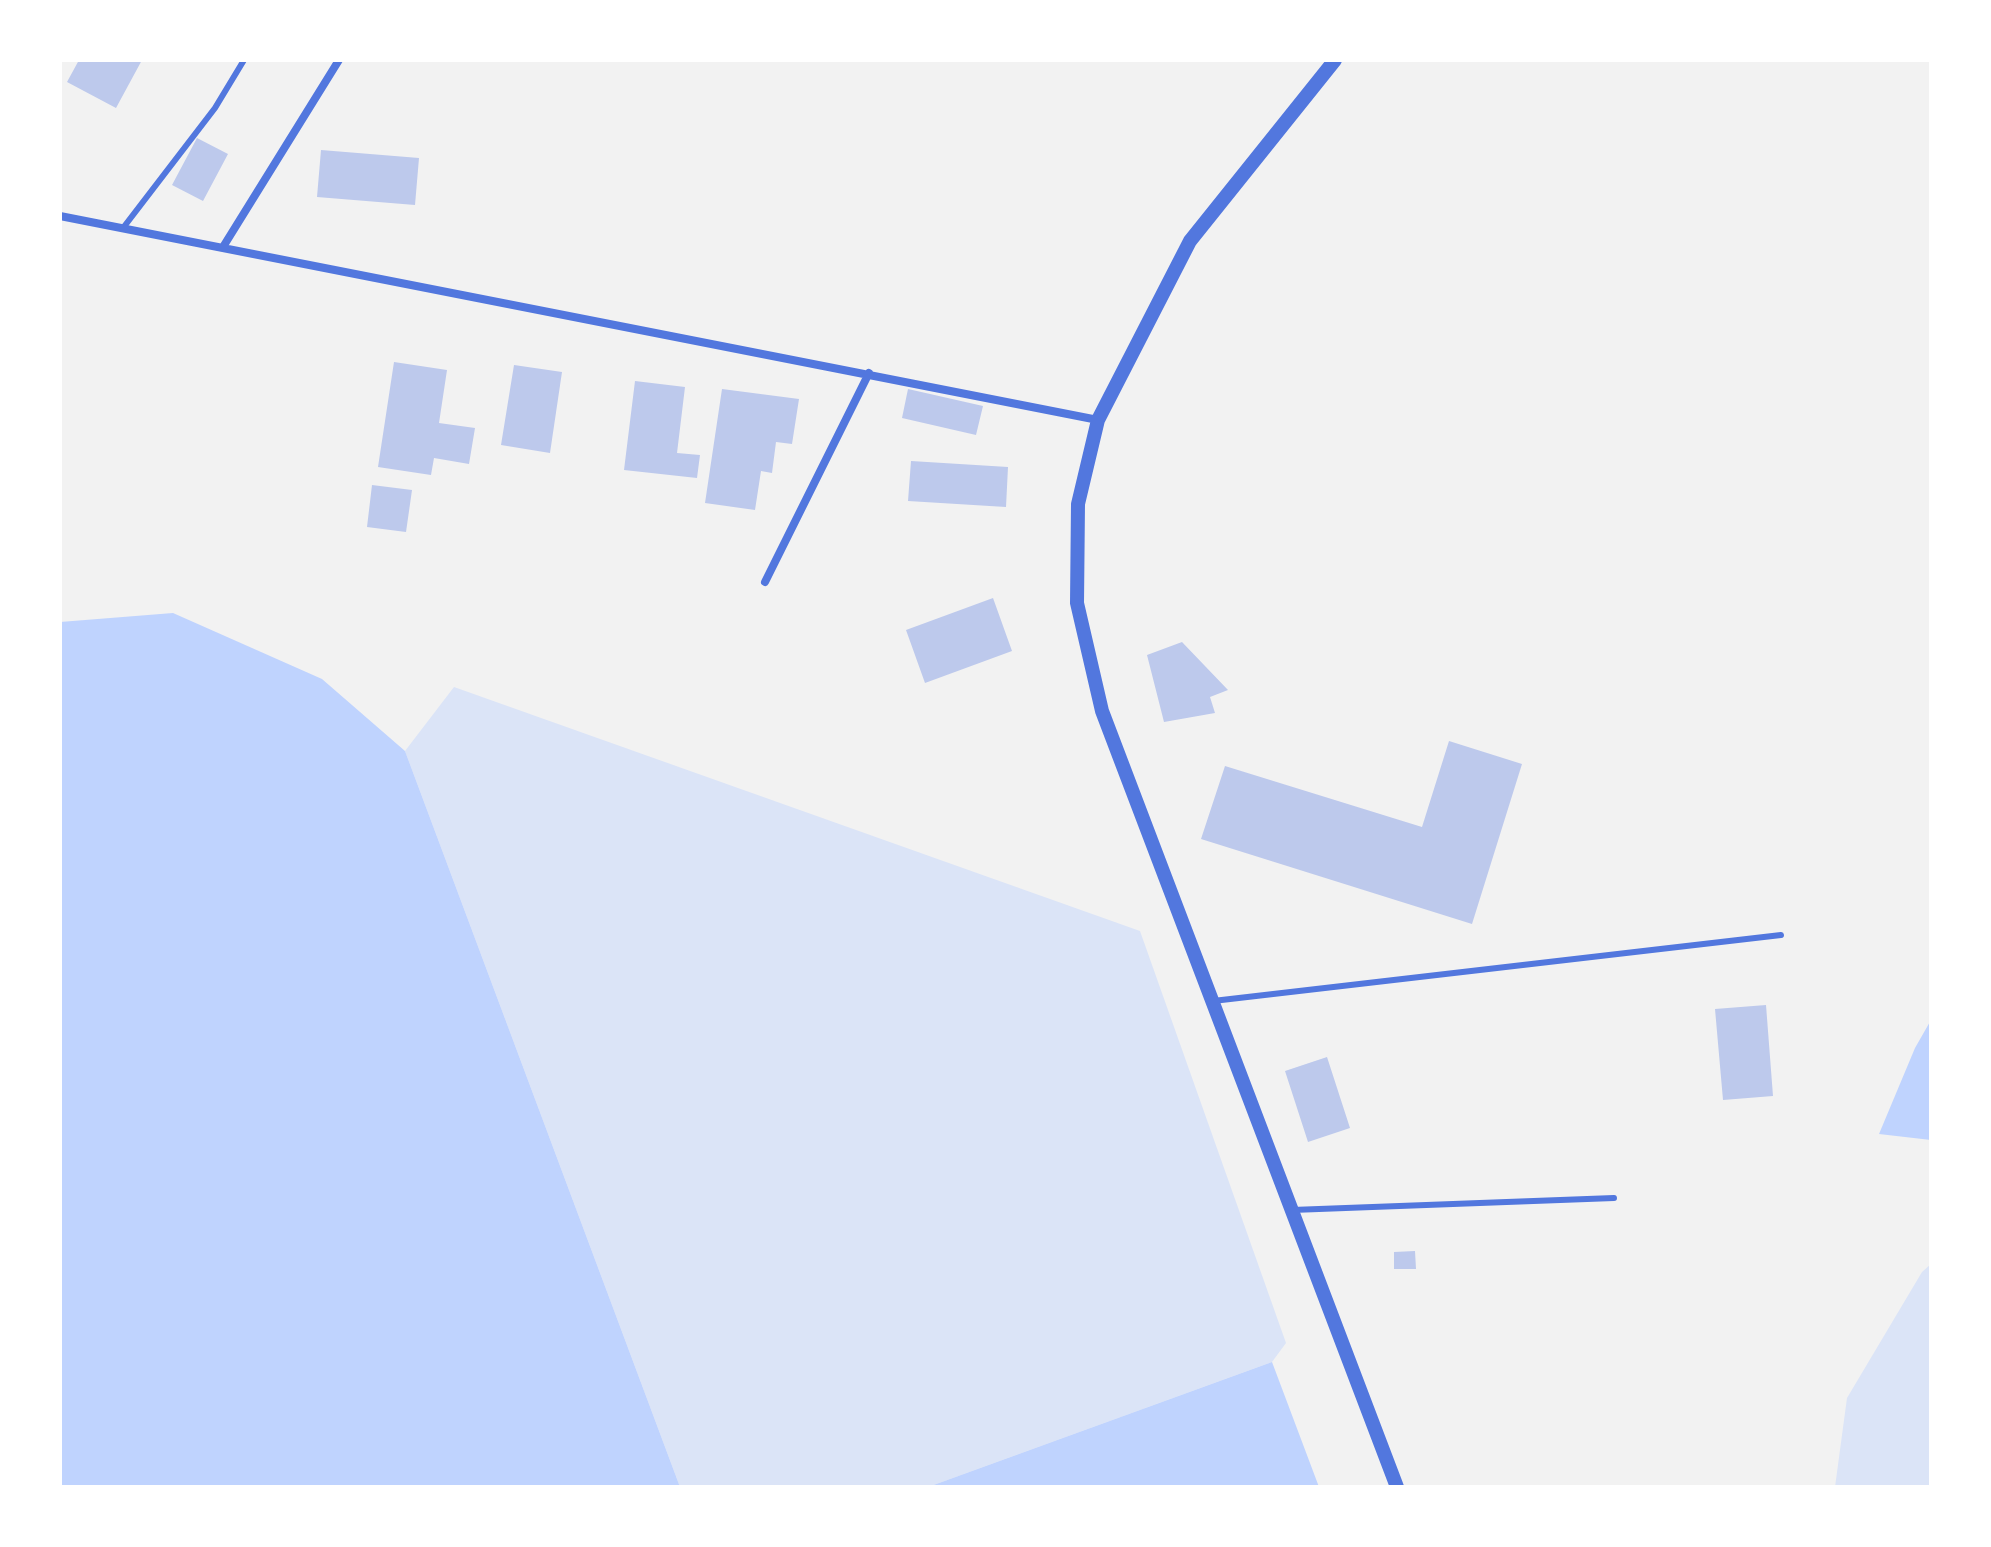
<!DOCTYPE html>
<html>
<head>
<meta charset="utf-8">
<style>
  body { margin:0 }
  #map { position:relative; width:1991px; height:1547px; overflow:hidden; background:#f2f2f2; font-family:"DejaVu Sans",sans-serif }
  canvas { display:block }
  .frame { position:absolute; inset:0; border:62px solid #fff; pointer-events:none }
</style>
</head>
<body>
<div id="map">
<canvas width="1991" height="1547"></canvas>
<div class="frame"></div>
</div>
<script>
const g = document.querySelector('canvas').getContext('2d');
g.lineJoin = 'round';
function fill(path, color) { g.fillStyle = color; g.fill(path, 'evenodd'); }
function stroke(path, color, width, dash) { g.strokeStyle = color; g.lineWidth = width; g.lineCap = dash ? 'butt' : 'round'; g.setLineDash(dash || []); g.stroke(path); }
const green = new Path2D(`
  M454,687l686,244 146,412 -14,19 -344,125h-248l-275,-736z
  M1931,1264v223h-96l12,-89 75,-126z`);
const water = new Path2D(`
  M173,613l149,66 83,72 275,736h-620v-865z
  M1931,1020v120l-52,-6 36,-86z
  M1272,1362l47,125h-391z`);
const building = new Path2D(`
  M79,60h63l-26,48 -49,-26z
  M197,138l31,16 -25,47 -31,-16z
  M321,150l98,8 -4,47 -98,-8z
  M394,362l53,8 -8,53 36,5 -6,36 -35,-6 -3,17 -53,-8z
  M514,365l48,7 -12,81 -49,-8z
  M635,381l50,6 -8,66 23,2 -3,23 -73,-8z
  M722,389l77,10 -7,45 -16,-2 -4,31 -11,-2 -6,39 -50,-7z
  M908,389l75,17 -7,29 -74,-17z
  M911,461l97,6 -2,40 -98,-6z
  M372,485l40,5 -6,42 -39,-5z
  M993,598l19,53 -87,32 -19,-53z
  M1182,642l46,48 -18,7 5,16 -51,9 -17,-67z
  M1449,741l73,23 -50,160 -271,-85 24,-73 197,61z
  M1766,1005l7,91 -50,4 -8,-91z
  M1327,1057l23,71 -42,14 -23,-71z
  M1415,1251l1,18h-22v-17z`);
const service = new Path2D(`
  M123,228l92,-120 29,-48
  M1213,1001l568,-66
  M1292,1210l322,-12`);
const minor = new Path2D(`
  M60,216l1038,204
  M223,247l116,-187
  M765,582l104,-209`);
const tertiary = new Path2D(`
  M1335,60l-145,181 -92,179 -20,84 -1,99 25,108 295,776`);
fill(green, '#dbe4f7');
fill(water, '#bfd3fe');
fill(building, '#bdc9ec');
stroke(service, '#5277de', 6);
stroke(minor, '#5277de', 8);
stroke(tertiary, '#5277de', 14);
</script>
</body>
</html>
